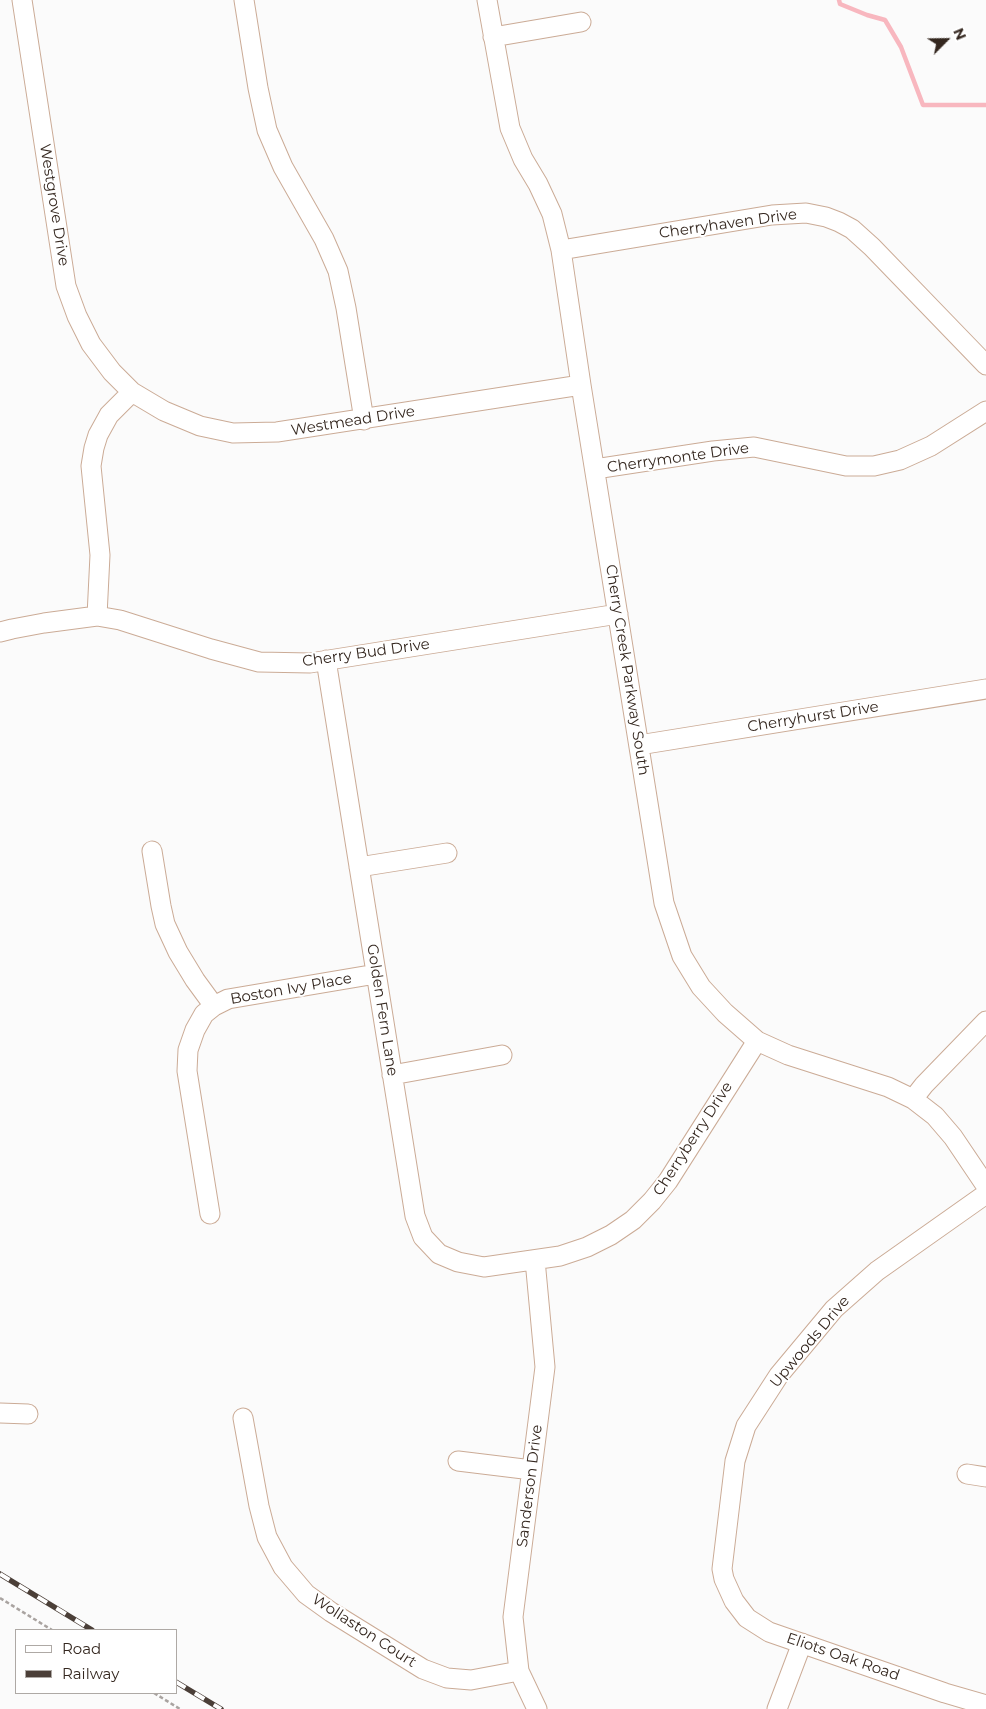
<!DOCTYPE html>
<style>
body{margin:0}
#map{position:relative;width:986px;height:1709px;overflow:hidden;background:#fbfbfb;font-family:Montserrat,sans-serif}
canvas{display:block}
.legend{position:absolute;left:15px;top:1629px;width:162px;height:65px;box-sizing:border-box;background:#fff;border:1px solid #aea9a5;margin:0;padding:6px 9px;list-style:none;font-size:15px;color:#34271f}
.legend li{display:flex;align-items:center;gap:10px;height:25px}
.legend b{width:25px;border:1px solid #aea9a5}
.north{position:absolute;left:921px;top:15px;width:50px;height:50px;-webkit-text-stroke:4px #fff;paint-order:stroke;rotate:67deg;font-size:14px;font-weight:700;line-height:20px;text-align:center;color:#34271f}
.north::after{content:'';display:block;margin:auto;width:18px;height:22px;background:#34271f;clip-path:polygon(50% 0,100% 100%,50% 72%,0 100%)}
</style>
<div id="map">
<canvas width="986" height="1709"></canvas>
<ul class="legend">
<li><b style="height:6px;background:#fff"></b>Road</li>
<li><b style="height:6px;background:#4b3f38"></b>Railway</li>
</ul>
<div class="north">N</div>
</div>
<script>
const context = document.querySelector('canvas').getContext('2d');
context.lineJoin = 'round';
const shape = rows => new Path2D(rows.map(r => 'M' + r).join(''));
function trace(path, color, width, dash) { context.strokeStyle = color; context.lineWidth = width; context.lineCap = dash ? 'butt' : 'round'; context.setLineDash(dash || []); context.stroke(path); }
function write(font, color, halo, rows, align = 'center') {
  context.font = font + ' Montserrat,sans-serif'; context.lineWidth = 4; context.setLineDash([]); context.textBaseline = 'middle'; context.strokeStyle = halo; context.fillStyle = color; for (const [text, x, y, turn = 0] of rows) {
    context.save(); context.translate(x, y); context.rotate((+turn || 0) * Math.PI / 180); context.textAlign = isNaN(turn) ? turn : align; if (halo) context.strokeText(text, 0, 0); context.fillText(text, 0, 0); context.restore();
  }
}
trace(shape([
 [839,0,840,4,867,15,885,20,901,47,923,105,986,105]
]), '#f8b7bf', 4.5);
const minor = shape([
 [22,0,66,286,77,316,91,344,112,372,132,392,164,411,200,426,233,433,277,432,581,385],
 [244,0,258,88,267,130,283,167,324,239,338,271,346,308,364,420],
 [487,0,510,128,523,159,538,184,552,214,561,250,581,385,664,903,682,956,701,987,725,1013,757,1041,788,1055,888,1087,913,1099,935,1116,953,1137,986,1186],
 [493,37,581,22],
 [561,250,772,215,806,213,826,217,839,222,852,229,872,247,986,365],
 [595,469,713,451,754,447,846,466,874,466,900,460,931,446,986,411],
 [97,616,100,555,91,466,94,448,98,435,109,415,132,392],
 [0,632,12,629,44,623,97,616,120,620,211,649,259,662,310,663,618,614],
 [326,660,415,1216,423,1237,439,1254,458,1262,484,1267,560,1256,587,1247,611,1235,633,1220,652,1201,668,1181,757,1041],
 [639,745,986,689],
 [152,851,161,906,165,924,178,952,195,980,214,1006],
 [359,867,447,853],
 [392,1075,502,1055],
 [913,1099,924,1085,986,1021],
 [986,1194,877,1271,834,1309,779,1375,746,1426,735,1461,722,1569,724,1579,734,1601,747,1618,769,1632,945,1693,986,1705],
 [210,1214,187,1071,188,1050,195,1030,204,1014,214,1006,228,999,376,974],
 [535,1260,545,1367,513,1617,519,1671,537,1709],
 [0,1413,28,1414],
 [243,1418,259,1506,267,1537,283,1567,306,1594,331,1612,423,1669,447,1678,471,1680,519,1671],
 [458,1461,532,1470],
 [967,1474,986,1477],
 [777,1709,802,1643]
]);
trace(minor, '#cbab96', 21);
trace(shape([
 [0,1598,52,1630],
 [154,1693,180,1709]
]), '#a9a3a0', 2.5, [4, 2.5]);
trace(minor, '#fff', 19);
const rail = shape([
 [0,1574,92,1630],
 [176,1682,221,1709]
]);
trace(rail, '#4b3f38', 5.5);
trace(rail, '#fff', 4, [11]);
write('15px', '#34271f', '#fff', [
 ["Westgrove Drive",54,205,81],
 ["Cherryhaven Drive",728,224,-8],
 ["Westmead Drive",353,421,-9],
 ["Cherrymonte Drive",678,458,-8],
 ["Cherry Bud Drive",366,653,-8],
 ["Cherry Creek Parkway South",627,670,81],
 ["Cherryhurst Drive",813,717,-9],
 ["Boston Ivy Place",291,989,-10],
 ["Golden Fern Lane",382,1010,81],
 ["Cherryberry Drive",693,1139,-57],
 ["Upwoods Drive",810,1342,-50],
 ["Sanderson Drive",530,1486,-83],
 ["Wollaston Court",364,1631,33],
 ["Eliots Oak Road",843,1657,19]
]);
</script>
